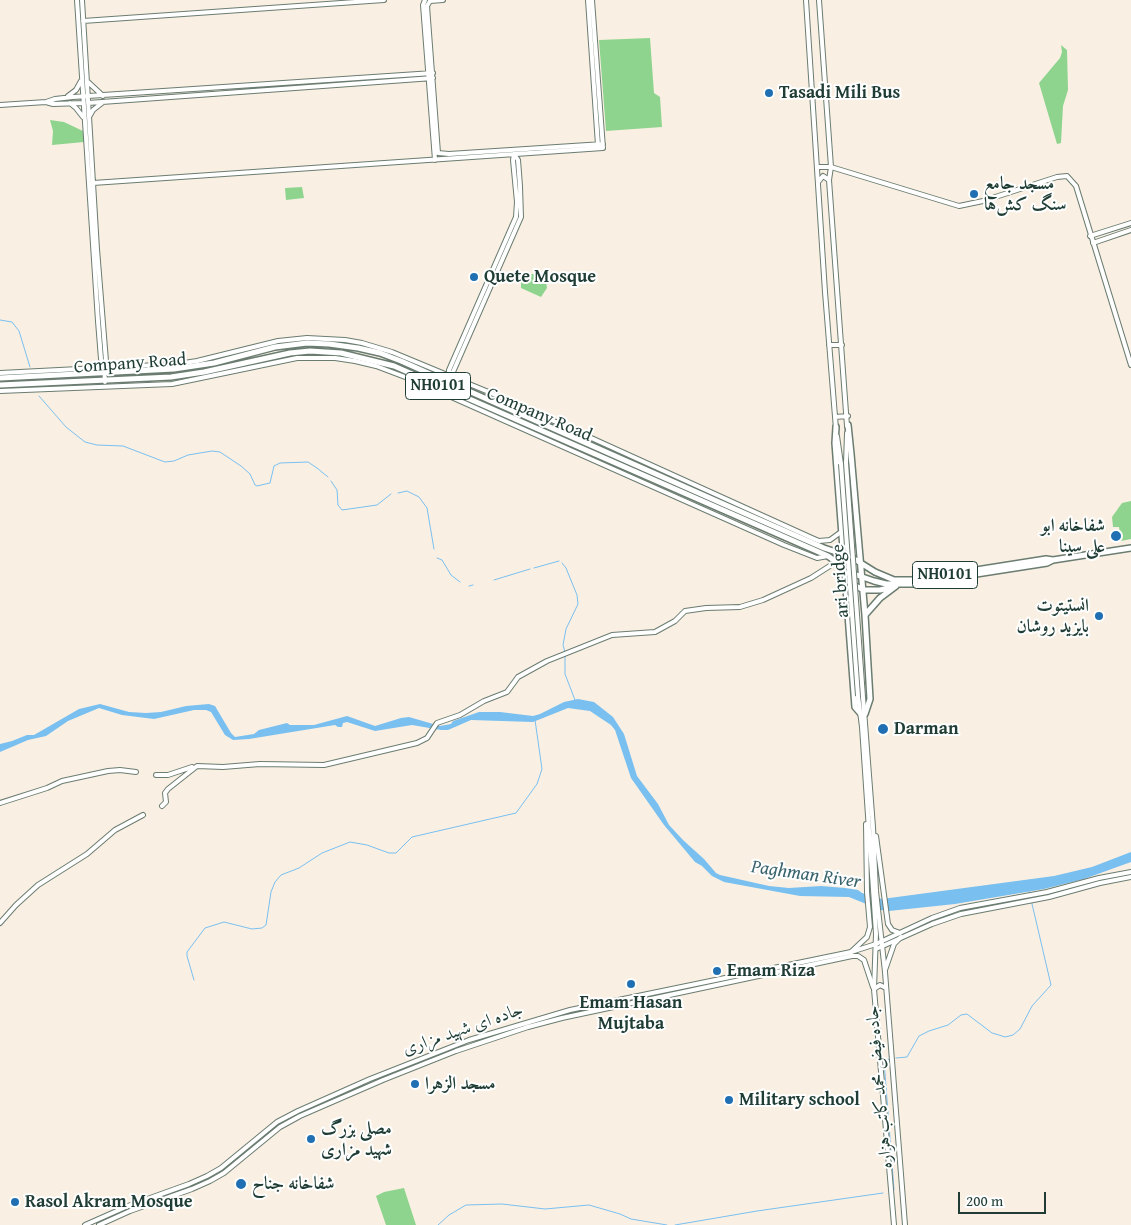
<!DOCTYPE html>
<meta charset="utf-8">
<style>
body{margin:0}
#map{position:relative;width:1131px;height:1225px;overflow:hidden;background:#f9f0e3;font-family:"Gentium Book Plus",serif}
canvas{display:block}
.scale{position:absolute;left:958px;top:1192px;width:88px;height:22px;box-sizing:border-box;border:2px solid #1f3d34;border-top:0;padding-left:6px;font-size:15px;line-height:18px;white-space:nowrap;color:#1f3d34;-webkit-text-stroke:4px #fff;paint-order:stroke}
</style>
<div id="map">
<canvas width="1131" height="1225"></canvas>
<div class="scale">200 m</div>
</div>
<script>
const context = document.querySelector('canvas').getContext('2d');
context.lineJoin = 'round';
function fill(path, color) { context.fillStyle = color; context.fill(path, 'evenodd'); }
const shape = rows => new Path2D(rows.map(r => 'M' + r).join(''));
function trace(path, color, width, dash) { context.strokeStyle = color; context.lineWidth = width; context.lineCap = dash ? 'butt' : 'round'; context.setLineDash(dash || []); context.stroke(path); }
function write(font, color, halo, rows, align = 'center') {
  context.font = font + ' "Gentium Book Plus",Amiri,serif'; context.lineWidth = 4; context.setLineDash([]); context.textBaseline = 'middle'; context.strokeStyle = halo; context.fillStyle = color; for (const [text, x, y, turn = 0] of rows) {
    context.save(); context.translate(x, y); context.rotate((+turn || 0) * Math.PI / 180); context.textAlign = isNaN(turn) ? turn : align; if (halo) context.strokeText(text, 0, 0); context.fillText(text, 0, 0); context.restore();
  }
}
fill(shape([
 [650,38,654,93,660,97,662,127,606,131,599,40],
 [1061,45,1067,50,1068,90,1063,106,1061,143,1057,144,1039,83,1060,58,1062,52],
 [50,120,64,122,83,131,84,142,52,145,53,131],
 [302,187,304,198,286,200,285,188],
 [545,273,547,288,541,297,521,288,521,275],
 [1131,501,1131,539,1121,541,1119,527,1113,527,1112,517,1122,503],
 [404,1188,416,1225,386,1225,376,1196,384,1192]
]), '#8fd48e');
fill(shape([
 [578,699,594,702,613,717,624,734,637,776,658,804,669,825,684,841,704,859,716,873,720,875,769,886,789,888,821,886,845,888,858,890,862,893,882,899,1054,876,1092,867,1131,852,1131,862,1084,879,1044,889,955,904,889,911,881,910,849,897,800,896,724,882,712,876,702,866,695,862,664,825,631,778,615,730,611,725,590,711,575,709,568,708,533,722,471,720,448,730,441,730,412,725,375,731,347,722,343,723,342,727,338,727,335,725,249,739,233,740,225,735,211,712,206,710,194,710,154,719,122,715,99,708,68,721,46,736,28,740,0,752,0,744,12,741,27,735,34,735,79,709,100,704,129,712,146,713,161,712,186,706,209,704,215,706,231,733,235,737,254,734,259,730,287,723,290,725,314,725,347,716,375,726,401,718,409,717,440,726,451,724,453,721,479,712,500,712,533,716,540,714,564,702]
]), '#79bff0');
trace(shape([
 [0,320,12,322,19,331,30,367],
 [39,396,66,427,85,442,97,445,123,446,165,462,174,461,188,455,212,451,220,452,241,466,250,474,255,485,257,486,270,483,274,466,280,463,308,462,317,468,328,477],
 [331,481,337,490,338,505,342,510,377,505,391,494],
 [398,493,407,491,419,497,427,508,434,549],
 [437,558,442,560,451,575,460,582],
 [562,563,566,568,577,595,578,604,566,629,563,645,565,652],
 [534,568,559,561],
 [494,580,530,569],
 [469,586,473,585],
 [565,656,565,674,575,700],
 [194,980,187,956,187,952,205,928,224,922,252,929,262,928,266,925,271,892,275,882,281,875,299,868,322,853,350,842,367,845,389,853,396,853,412,837,516,813,537,784,542,769,535,720],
 [896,1058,907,1057,919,1036,929,1031,948,1025,961,1015,967,1014,992,1033,999,1035,1005,1037,1013,1035,1020,1029,1032,1006,1051,985,1029,891],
 [890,1059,884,1061,894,1190,893,1190],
 [438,1225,449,1215,466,1205,502,1204,545,1209,589,1205,620,1214,631,1219,667,1225],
 [675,1225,757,1211,883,1193]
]), '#79bff0', 1);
const secondary = shape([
 [77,0,98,321,101,359,104,366,105,382],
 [82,0,97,249,106,361,104,366],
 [425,0,423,5,435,160],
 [443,0,430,1,427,6,438,153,449,154,603,144],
 [588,0,598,145],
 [83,21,384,0],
 [88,82,103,96],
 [68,96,76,90,81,81],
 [46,102,53,104,83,103],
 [70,103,76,108,83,117],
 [88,103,433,78],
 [0,105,46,102,55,99,73,97,433,73],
 [89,117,93,110,102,103],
 [817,167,831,167,959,206,983,201,1057,177,1067,176,1076,186,1131,365],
 [93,183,603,148,592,0],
 [1090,236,1131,223],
 [1093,243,1131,230],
 [0,373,177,364,197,361,278,341,307,338,345,340,362,343,392,352,503,398,812,538,819,541,830,540,841,532],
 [449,376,449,370,516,217,517,202,513,160,514,154],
 [0,391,172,384,297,358,335,358,355,361,376,366,413,380,784,545,817,558,828,556],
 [442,394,449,376,453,372,521,217,520,186,518,160,514,154],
 [156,775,168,775,192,767],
 [0,803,47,788,62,781,108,771,120,770,136,772],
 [162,806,166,802,165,793,168,789,197,766,223,767,260,764,324,765,417,743,427,738,437,723,460,715,484,701,507,692,518,677,547,661,612,635,655,632,675,621,685,611,706,608,740,607,763,600,811,578,836,562],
 [0,923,16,905,38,885,87,854,115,830,143,815],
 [876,949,932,924,961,914,1049,897,1100,883,1131,877],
 [85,1225,128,1206,189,1184,207,1176,221,1168,277,1122,298,1111,370,1079,469,1040,570,1010,851,952,876,944,932,918,960,908,1047,892,1099,878,1131,872],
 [99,1225,130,1211,192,1189,210,1181,224,1173,280,1127,300,1116,383,1080,456,1051,528,1027,562,1018,852,956,858,956,864,960,873,987]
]);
const primary = shape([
 [806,0,825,292,836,429],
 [819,0,831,167,829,180,847,426],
 [819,181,823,176,829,180],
 [829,345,842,345],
 [835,417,848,416],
 [837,436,841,464],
 [846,463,847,433],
 [858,696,862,727,876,934,874,989,894,1225],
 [863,697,873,827,876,891,885,972,905,1225],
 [876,836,888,924,892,930,900,933],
 [851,952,867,937,870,927,867,892,866,824],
 [885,970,894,944,901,937],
 [874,989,880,985,886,988]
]);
const highway = shape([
 [0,378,174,369,214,363,275,347,307,343,329,344,358,348,380,353,401,361,728,506,824,548,851,557,875,572,894,580,913,580,1046,559,1053,560],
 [0,385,171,377,204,372,290,353,310,351,341,353,394,366,828,556,851,573,874,581,886,584,912,584,1047,563,1053,560,1131,548],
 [848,425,851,454,865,615],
 [836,427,835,443,855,707,861,714],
 [847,582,864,590,880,590,893,587],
 [865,714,870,699,865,615,880,598,896,586]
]);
trace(secondary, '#6b7c71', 6);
trace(primary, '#6b7c71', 6);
trace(highway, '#6b7c71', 8);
trace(secondary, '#fff', 4);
trace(primary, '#fff', 4);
trace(highway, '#fff', 5);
const primaryBridge = shape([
 [846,463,863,697],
 [841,464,858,696]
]);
trace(primaryBridge, '#6b7c71', 6, []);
trace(primaryBridge, '#fff', 4);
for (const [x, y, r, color] of [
 [769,93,5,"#1f6fb2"],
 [974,194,5,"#1f6fb2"],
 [474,277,5,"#1f6fb2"],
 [1116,536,6,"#1f6fb2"],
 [1099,616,5,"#1f6fb2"],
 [883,729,6,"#1f6fb2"],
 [717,971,5,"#1f6fb2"],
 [631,984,5,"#1f6fb2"],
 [415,1084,5,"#1f6fb2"],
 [729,1100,5,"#1f6fb2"],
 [311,1139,5,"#1f6fb2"],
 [241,1184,6,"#1f6fb2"],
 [15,1202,5,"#1f6fb2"]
]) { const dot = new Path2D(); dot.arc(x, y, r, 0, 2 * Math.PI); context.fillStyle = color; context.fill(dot); trace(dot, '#fff', 2); }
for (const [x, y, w] of [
 [438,386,65],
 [945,575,65]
]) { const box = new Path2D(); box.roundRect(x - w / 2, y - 13.5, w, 27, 4); context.fillStyle = '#fff'; context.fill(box); trace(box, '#1f3d34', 1); }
write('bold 16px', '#1f3d34', null, [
 ["NH0101",438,386],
 ["NH0101",945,575]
]);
write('bold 18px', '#1f3d34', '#fff', [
 ["Tasadi Mili Bus",779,93],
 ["مسجد جامع",984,184],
 ["سنگ کش‌ها",984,205],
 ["Quete Mosque",484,277],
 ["شفاخانه ابو",1105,526,"right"],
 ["علی سینا",1105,547,"right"],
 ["انستیتوت",1089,606,"right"],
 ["بایزید روشان",1089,627,"right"],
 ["Darman",894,729],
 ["Emam Riza",727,971],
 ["Emam Hasan",631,1003,"center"],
 ["Mujtaba",631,1024,"center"],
 ["مسجد الزهرا",425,1084],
 ["Military school",739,1100],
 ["مصلی بزرگ",321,1129],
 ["شهید مزاری",321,1150],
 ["شفاخانه جناح",252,1184],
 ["Rasol Akram Mosque",25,1202]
], 'left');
write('18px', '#1f3d34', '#fff', [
 ["Company Road",130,364,-4],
 ["Company Road",539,415,23],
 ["ari bridge",841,581,-94],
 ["جاده ای شهید مزاری",463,1030,-19],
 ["جاده فیض محمد کاتب هزاره",880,1087,-95]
]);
write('italic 19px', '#3a646c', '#fff', [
 ["Paghman River",806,875,8]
]);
</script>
